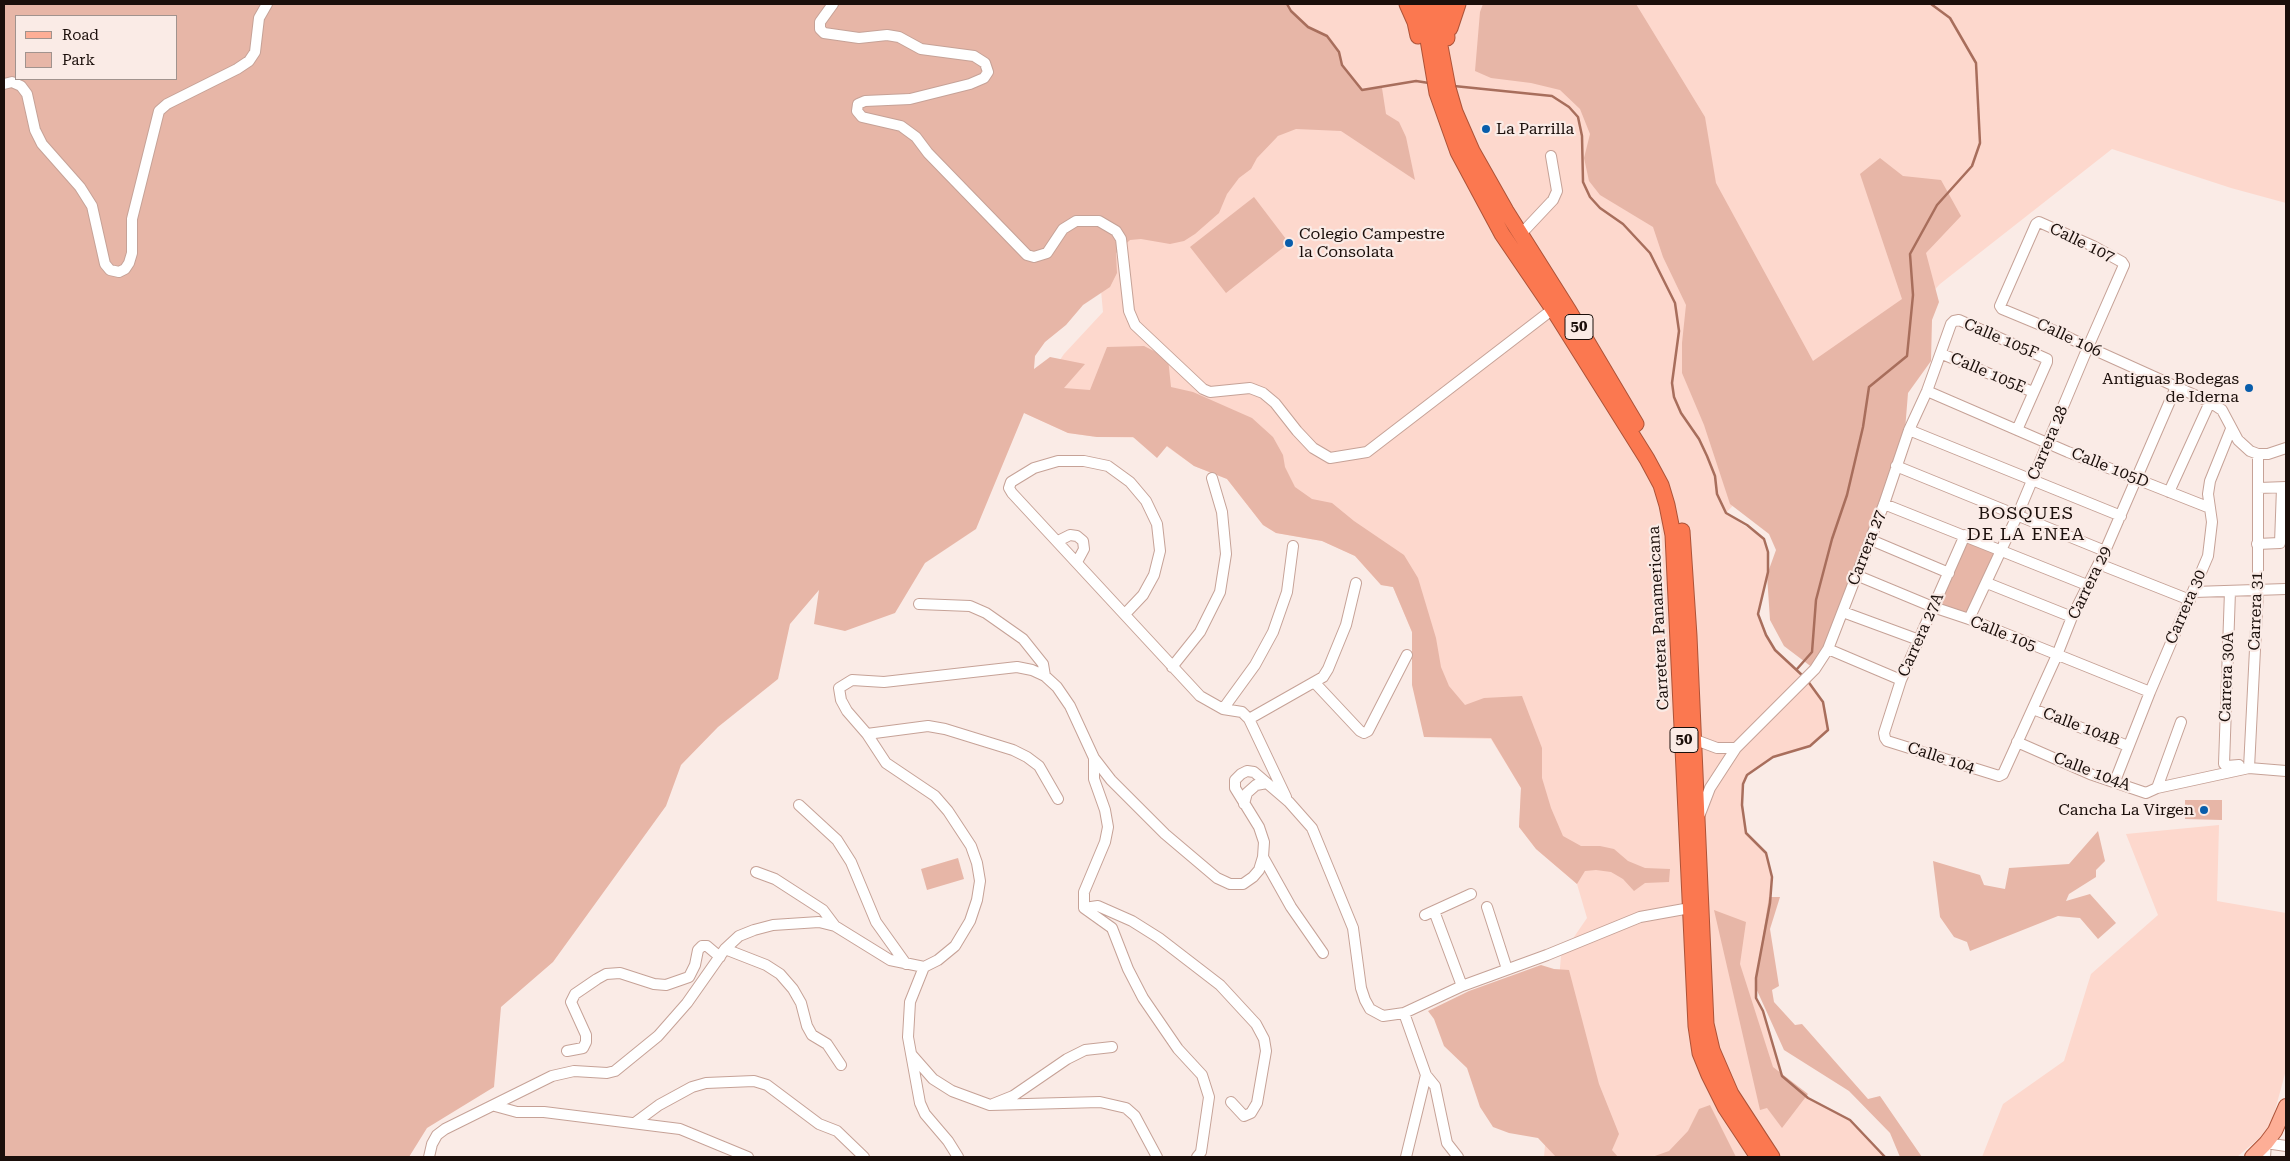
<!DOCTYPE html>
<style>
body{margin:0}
#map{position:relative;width:2290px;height:1161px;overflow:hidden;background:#faebe6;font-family:"Roboto Serif",serif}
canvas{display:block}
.frame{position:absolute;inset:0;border:5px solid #1b0f0b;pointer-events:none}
.legend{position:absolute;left:15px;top:15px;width:162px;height:65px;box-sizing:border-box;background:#faebe6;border:1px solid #a1938e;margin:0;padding:6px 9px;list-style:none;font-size:15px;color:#1b0f0b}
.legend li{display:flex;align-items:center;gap:10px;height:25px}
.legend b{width:25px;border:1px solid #a1938e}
</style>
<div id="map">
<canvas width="2290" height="1161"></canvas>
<div class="frame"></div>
<ul class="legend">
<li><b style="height:6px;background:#fdae96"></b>Road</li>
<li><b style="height:14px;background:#e7b6a7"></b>Park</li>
</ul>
</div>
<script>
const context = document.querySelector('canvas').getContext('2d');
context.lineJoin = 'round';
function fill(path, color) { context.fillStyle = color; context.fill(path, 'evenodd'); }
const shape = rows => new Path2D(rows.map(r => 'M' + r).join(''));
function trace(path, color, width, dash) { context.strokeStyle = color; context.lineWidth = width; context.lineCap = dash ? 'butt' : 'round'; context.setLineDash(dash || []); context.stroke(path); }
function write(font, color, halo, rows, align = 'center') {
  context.font = font + ' "Roboto Serif",serif'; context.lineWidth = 4.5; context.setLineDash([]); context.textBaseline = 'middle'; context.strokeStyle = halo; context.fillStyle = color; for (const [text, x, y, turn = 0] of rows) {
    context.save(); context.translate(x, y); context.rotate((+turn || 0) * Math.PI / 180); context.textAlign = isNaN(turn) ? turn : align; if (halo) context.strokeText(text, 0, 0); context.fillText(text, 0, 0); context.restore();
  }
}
fill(shape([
 [1287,4,2286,4,2286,203,2231,188,2112,149,1940,284,1726,513,1764,539,1768,552,1768,572,1758,614,1766,635,1775,650,1811,683,1823,702,1827,717,1828,730,1818,739,1810,746,1773,757,1747,775,1743,784,1742,805,1746,833,1766,853,1772,877,1770,903,1756,978,1756,998,1763,1011,1782,1076,1808,1098,1850,1120,1885,1157,1544,1157,1561,956,1587,918,1577,884,1536,849,1519,827,1521,788,1491,739,1424,737,1412,632,1393,587,1381,585,1355,556,1322,541,1276,533,1263,525,1227,479,1194,466,1155,438,1097,437,1068,433,1024,413,1064,354,1103,312,1096,236,1362,90,1342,65,1339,52,1327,36,1308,27,1291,11],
 [2219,825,2217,901,2286,913,2286,1070,2270,1129,2237,1157,1982,1157,2003,1104,2064,1061,2091,974,2158,915,2126,834]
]), '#fdd8cd');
fill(shape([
 [4,4,1287,4,1291,11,1308,27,1327,36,1339,52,1342,65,1362,89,1382,88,1386,114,1399,122,1406,137,1415,180,1341,131,1296,129,1278,136,1257,158,1251,169,1239,178,1227,194,1219,213,1195,234,1184,241,1170,244,1141,239,1130,240,1116,253,1117,273,1110,287,1083,305,1066,325,1045,342,1035,356,1034,369,1050,357,1085,364,1064,388,1090,390,1107,347,1144,346,1168,358,1171,387,1193,392,1252,418,1273,437,1283,455,1285,467,1295,487,1312,499,1332,503,1354,521,1404,555,1418,578,1436,638,1441,667,1449,686,1465,705,1484,698,1522,696,1542,748,1542,778,1551,808,1563,836,1581,846,1600,846,1614,849,1628,861,1645,868,1670,869,1669,882,1645,883,1634,891,1623,879,1611,872,1596,870,1585,871,1577,884,1536,849,1519,827,1521,788,1491,738,1424,737,1412,685,1412,632,1393,587,1381,585,1355,556,1322,541,1276,533,1263,525,1227,479,1194,466,1167,446,1157,458,1133,437,1097,437,1068,433,1024,413,976,529,925,563,895,613,845,631,814,624,819,590,790,624,778,679,718,727,681,765,666,806,553,962,501,1007,494,1087,427,1128,409,1157,4,1157],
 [16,16,176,16,176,79,16,79],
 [1483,4,1636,4,1705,117,1716,183,1813,361,1902,299,1860,174,1880,158,1903,176,1941,180,1961,216,1926,253,1939,302,1932,320,1931,361,1908,393,1905,430,1881,503,1825,643,1813,668,1784,646,1770,620,1767,575,1776,550,1769,534,1730,504,1704,425,1682,373,1682,343,1686,305,1663,257,1653,227,1600,195,1589,181,1584,158,1590,134,1580,109,1560,90,1531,83,1491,78,1475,71,1480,12],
 [1254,197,1289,243,1226,293,1190,247],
 [1965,535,2001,550,1969,619,1933,607],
 [2185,800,2222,800,2222,820,2185,819],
 [2098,831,2105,861,2096,870,2096,877,2069,894,2066,901,2090,894,2116,923,2098,939,2080,918,2058,916,1970,951,1967,942,1954,937,1940,917,1933,861,1980,875,1984,885,2005,889,2009,868,2069,864],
 [958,858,964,879,927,890,921,869],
 [1769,897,1780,897,1770,929,1779,986,1772,990,1774,1002,1795,1025,1802,1024,1868,1099,1880,1096,1922,1157,1900,1157,1890,1133,1849,1091,1784,1050,1755,986],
 [1714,910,1746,922,1740,964,1773,1067,1808,1094,1782,1128,1767,1108,1760,1110],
 [1541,965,1554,969,1569,970,1599,1084,1619,1134,1612,1150,1618,1157,1556,1157,1538,1138,1509,1133,1493,1127,1480,1107,1467,1068,1444,1046,1434,1019,1428,1011,1469,991],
 [1710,1105,1736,1157,1652,1157,1669,1151,1688,1131,1699,1109]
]), '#e7b6a7');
trace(shape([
 [1287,4,1291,11,1308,27,1327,36,1339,52,1342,65,1362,90,1416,81,1429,83],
 [1454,86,1552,96,1569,107,1578,117,1582,136,1583,182,1590,197,1600,208,1623,224,1650,253,1675,303,1679,331,1672,383,1674,397,1681,413,1699,439,1707,456,1715,476,1717,494,1726,513,1747,525,1764,539,1768,552,1768,572,1758,614,1766,635,1775,650,1803,676],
 [1797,669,1812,652,1816,600,1832,539,1847,495,1863,427,1869,387,1907,356,1913,295,1910,254,1937,205,1972,166,1980,143,1976,63,1950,18,1931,4],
 [1807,680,1823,702,1828,730,1810,746,1773,757,1747,775,1743,784,1742,805,1746,833,1766,853,1772,877,1770,903,1756,978,1756,998,1763,1011,1782,1076,1808,1098,1850,1120,1885,1157]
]), '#a86e5c', 2.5);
const minor = shape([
 [833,4,820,22,820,29,824,33,859,38,887,35,899,37,921,49,974,56,985,63,988,72,984,78,970,84,910,99,865,101,858,104,857,111,862,117,901,126,916,137,928,153,1027,255,1034,257,1047,253,1063,229,1076,221,1099,221,1116,231,1121,239,1129,311,1135,325,1203,389,1210,392,1250,388,1263,393,1275,403,1297,431,1313,448,1330,458,1367,452,1553,309],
 [4,84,12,82,21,86,27,94,35,130,42,144,80,187,92,206,105,264,110,270,119,272,125,269,129,263,132,253,132,219,159,111,167,104,237,69,249,61,255,52,259,18,267,4],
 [1521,234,1553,200,1557,191,1551,156],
 [1942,354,2033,392],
 [1927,391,2068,452,2210,508],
 [1909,430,2121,516],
 [1896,466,2105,551],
 [2259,488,2286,487],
 [2169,492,2210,402],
 [1884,504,2087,585],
 [1965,535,1901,680,1884,733,1885,738,1887,741,1999,776,2003,774,2057,655,2072,617,2105,551,2176,387],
 [1871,540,1949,573],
 [1058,541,1070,535,1077,536,1083,541,1084,549,1077,562],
 [2257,544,2280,543,2282,488],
 [2099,564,2190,600],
 [1856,575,1933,607,1969,619,2150,692],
 [1987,583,2072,617],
 [2230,591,2224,764,2227,766,2239,765],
 [2194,592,2286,589],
 [919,604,970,606,986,613,1023,639,1043,664,1045,676],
 [1843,612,1919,640],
 [1125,614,1143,595,1154,575,1160,551,1157,524,1146,501,1130,482,1108,466,1084,461,1058,461,1034,468,1011,482,1009,488,1012,493,1200,696,1223,709,1242,712,1249,719,1286,797],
 [1969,619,2018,514,2088,347,2124,265,2122,262,2093,246,2039,222,2036,224,2000,306,2002,309,2055,331,2088,347,2210,402,2222,410,2238,440,2250,451,2258,454,2268,454,2286,448],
 [1828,649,1901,680],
 [1172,667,1200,632,1220,592,1226,554,1222,512,1212,478],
 [1315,683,1360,731,1364,733,1368,731,1407,655],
 [1223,709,1255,665,1273,632,1287,592,1293,546],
 [2033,709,2128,746],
 [1249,719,1323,677,1328,669,1346,625,1356,583],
 [867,734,928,726,945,729,1013,750,1027,757,1039,766,1058,799],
 [1693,739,1717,748,1736,748],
 [2017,742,2090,774,2146,793,2157,788,2249,768,2286,771],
 [1094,758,1094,779,1105,810,1108,827,1105,842,1084,892,1084,908,1112,928,1128,969,1143,998,1178,1049,1202,1075,1209,1097,1201,1152,1197,1157],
 [2249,768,2258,590,2258,454],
 [2115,781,2150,692,2208,556,2212,522,2208,494,2210,481,2231,429],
 [2157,788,2181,722],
 [1244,804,1247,793,1256,785,1267,783],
 [799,805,837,840,851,862,876,922,906,964],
 [1700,814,1710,788,1736,748,1815,669,1828,649,1884,504,1909,430,1927,391,1951,324,1954,321,1959,320,2047,359,2047,362,2017,430],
 [1263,857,1291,907,1323,953],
 [756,872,775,879,823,910,835,926],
 [1487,907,1507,969],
 [1084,908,1098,906,1132,921,1159,938,1220,985,1256,1024,1264,1039,1266,1051,1257,1103,1251,1113,1244,1116,1231,1102],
 [1434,911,1462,986],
 [1425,915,1471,894],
 [725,949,766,965,780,974,793,989,801,1003,807,1026,812,1035,827,1044,841,1065],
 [924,967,910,1002,908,1037,920,1103,925,1114,948,1141,958,1157],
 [1404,1013,1426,1075,1406,1157],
 [567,1051,583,1048,586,1042,586,1035,571,1002,575,994,597,979,606,974,620,973,654,984,666,985,689,977,695,965,698,950,702,946,707,946,720,957],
 [911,1054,933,1079,952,1091,990,1105,1100,1102,1126,1108,1135,1116,1157,1157],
 [1426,1075,1435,1086,1447,1143,1458,1157],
 [993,1104,1013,1096,1067,1059,1085,1050,1112,1047],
 [495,1106,517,1112,544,1112,680,1129,748,1157],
 [636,1122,659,1105,692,1087,706,1083,754,1081,767,1085,819,1124,837,1131,864,1157],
 [429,1157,432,1144,437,1135,445,1129,552,1076,574,1071,607,1073,615,1071,658,1036,687,1003,725,949,739,936,754,930,773,925,819,922,835,926,890,960,924,967,938,960,955,946,970,921,977,900,980,881,977,863,971,846,948,811,935,796,886,763,867,734,847,711,841,700,839,688,852,680,884,682,1017,667,1032,670,1045,676,1057,687,1070,706,1094,758,1111,780,1165,834,1217,878,1230,884,1243,884,1253,877,1259,870,1263,857,1264,842,1259,827,1235,788,1235,780,1241,774,1247,771,1254,772,1289,802,1312,828,1353,928,1361,988,1365,1000,1370,1009,1383,1016,1404,1013,1462,986,1547,955,1640,917,1690,908],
 [2265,1157,2266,1143,2286,1146]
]);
const major = shape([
 [2252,1157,2266,1143,2275,1131,2286,1106]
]);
const highway = shape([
 [1407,4,1415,22,1418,36],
 [1422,4,1437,93,1458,152,1502,234,1553,309,1647,459,1661,485,1667,505,1673,535,1696,1026,1700,1053,1709,1075,1725,1107,1758,1157],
 [1432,4,1448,88,1455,112,1472,151,1506,211,1569,311,1636,424],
 [1445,4,1447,38],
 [1450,28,1458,4],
 [1682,531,1689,636,1706,1024,1712,1050,1731,1094,1772,1157]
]);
trace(minor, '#c6a297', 12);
trace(major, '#ad5338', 16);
trace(highway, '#ad5338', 17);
trace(minor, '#fff', 10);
trace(major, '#fdae96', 14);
trace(highway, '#fb7850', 15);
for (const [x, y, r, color] of [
 [1486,129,5,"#085dab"],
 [1289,243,5,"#085dab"],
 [2249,388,5,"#085dab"],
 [2204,810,5,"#085dab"]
]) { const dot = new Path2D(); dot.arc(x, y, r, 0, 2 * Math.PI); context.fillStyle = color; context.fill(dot); trace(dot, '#faebe6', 2); }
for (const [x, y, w] of [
 [1579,327,28],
 [1684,740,28]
]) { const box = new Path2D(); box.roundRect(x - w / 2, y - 12.5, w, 25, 4); context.fillStyle = '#faebe6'; context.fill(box); trace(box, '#1b0f0b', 1); }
write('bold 15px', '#1b0f0b', null, [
 ["50",1579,327],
 ["50",1684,740]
]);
write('16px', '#1b0f0b', '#faebe6', [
 ["La Parrilla",1496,129],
 ["Colegio Campestre",1299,234],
 ["la Consolata",1299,252],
 ["Antiguas Bodegas",2239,379,"right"],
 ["de Iderna",2239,397,"right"],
 ["Cancha La Virgen",2194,810,"right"]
], 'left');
write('16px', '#1b0f0b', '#faebe6', [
 ["Calle 107",2082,243,26],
 ["Calle 106",2069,338,25],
 ["Calle 105F",2001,339,23],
 ["Calle 105E",1988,373,23],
 ["Carrera 28",2048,443,-67],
 ["Calle 105D",2110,468,22],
 ["Carrera 27",1867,548,-69],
 ["Carrera 29",2090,583,-64],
 ["Carrera 30",2186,607,-67],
 ["Carrera 31",2256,611,-88],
 ["Carretera Panamericana",1659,618,-93],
 ["Calle 105",2003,634,22],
 ["Carrera 27A",1921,635,-66],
 ["Carrera 30A",2227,677,-88],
 ["Calle 104B",2081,727,21],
 ["Calle 104",1941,758,18],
 ["Calle 104A",2092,772,21]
]);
context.letterSpacing = '1px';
write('18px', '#1b0f0b', '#faebe6', [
 ["BOSQUES",2026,514],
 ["DE LA ENEA",2026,535]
]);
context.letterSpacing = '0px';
</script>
